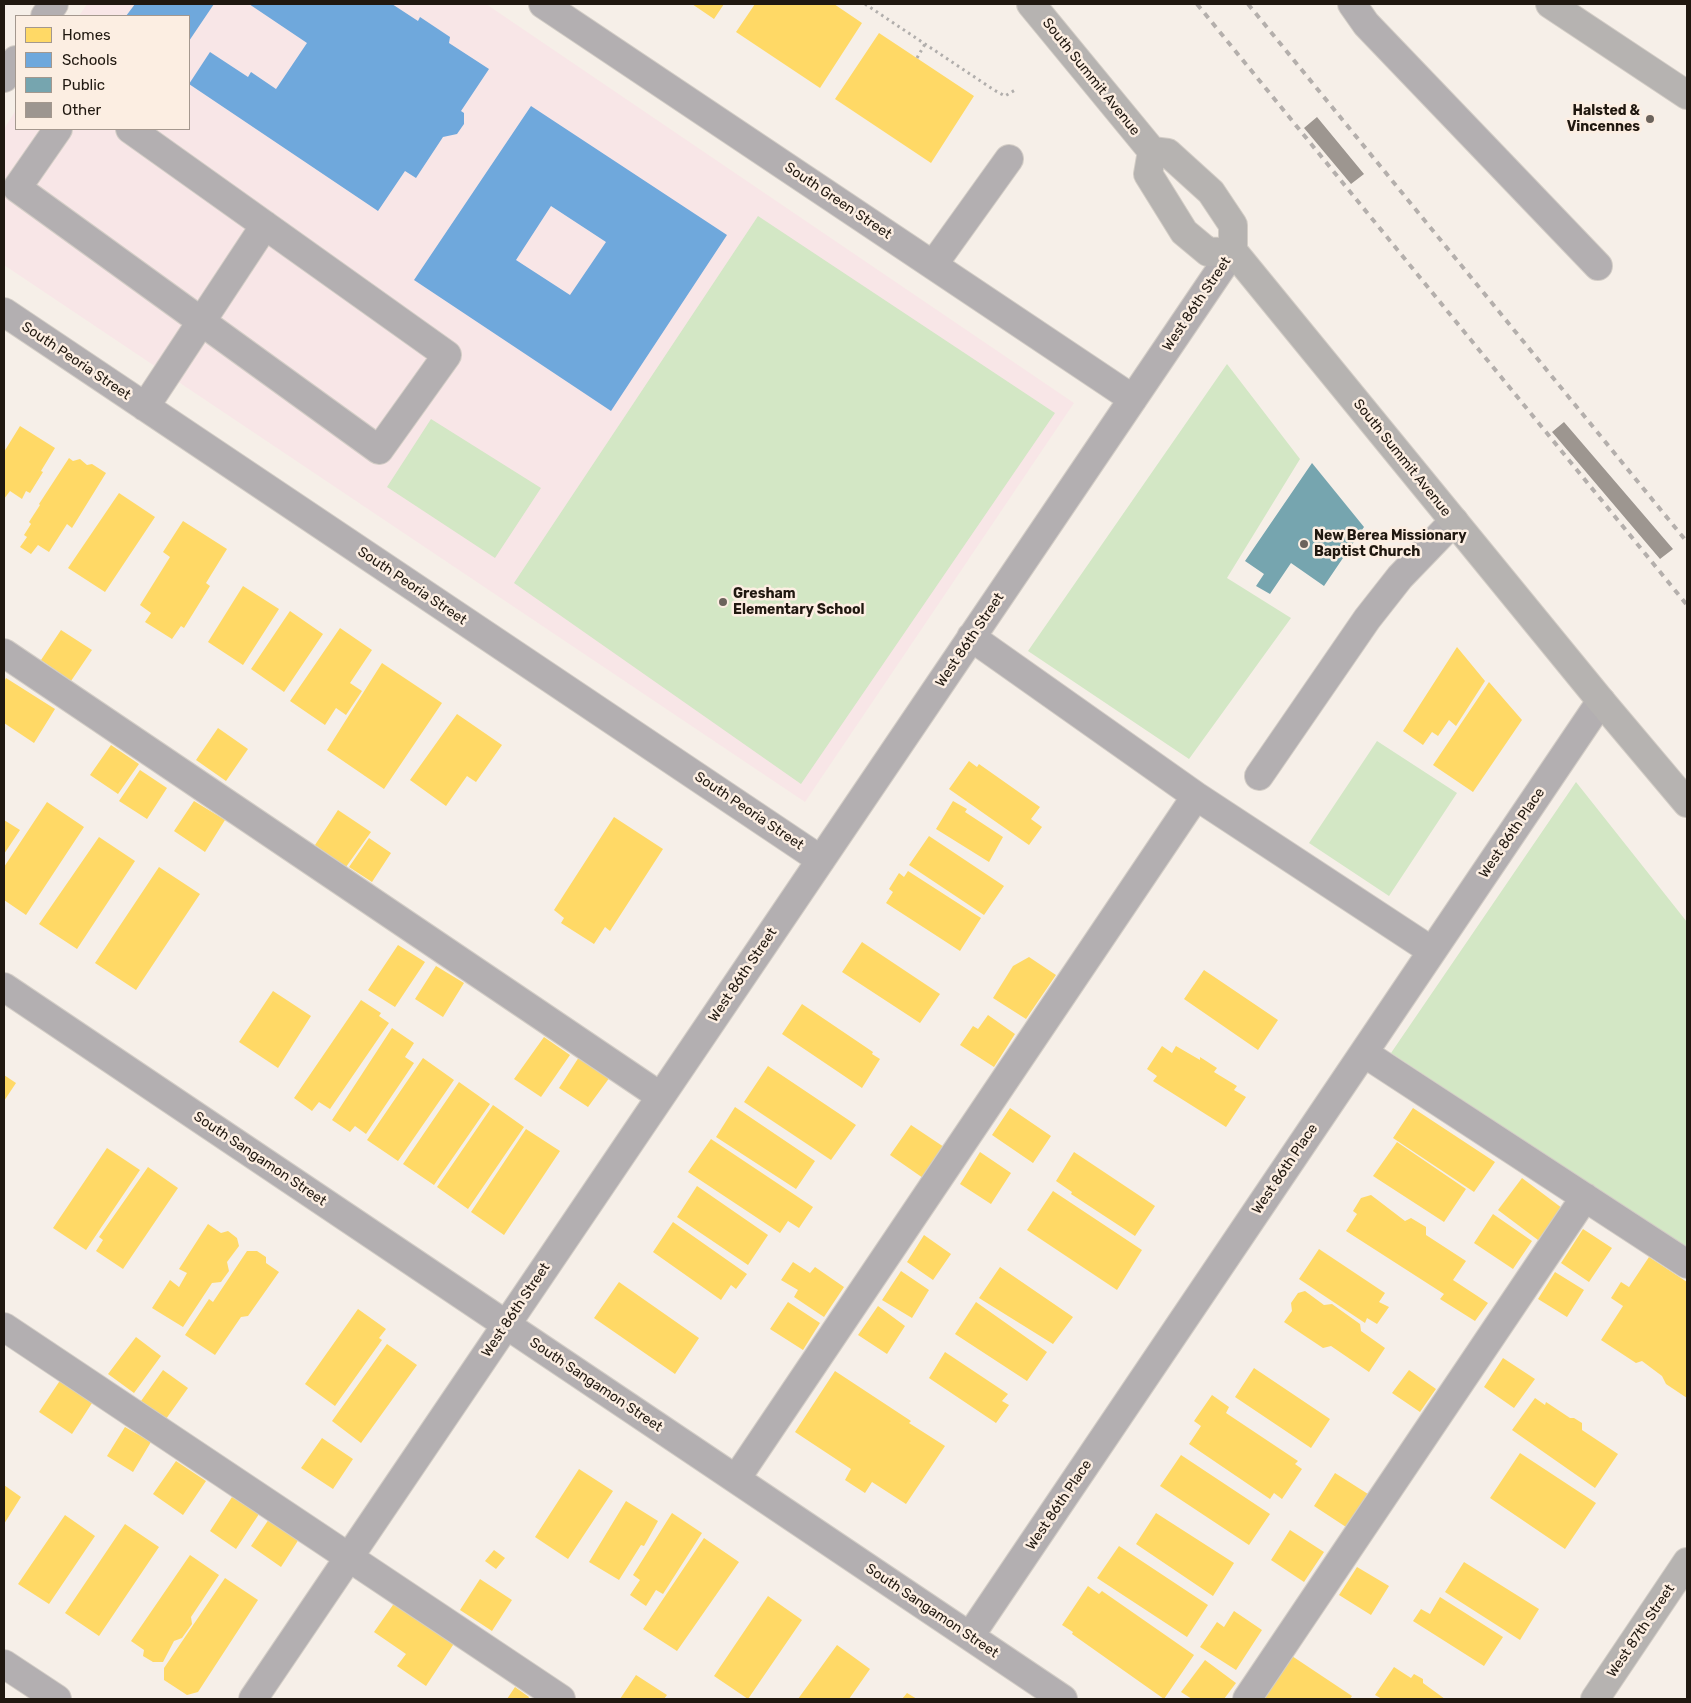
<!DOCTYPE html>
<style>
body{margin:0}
#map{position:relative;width:1691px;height:1703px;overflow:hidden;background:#f6efe8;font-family:Rubik,sans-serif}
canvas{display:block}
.frame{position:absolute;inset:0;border:5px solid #201810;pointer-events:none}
.legend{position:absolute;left:15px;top:15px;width:175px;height:115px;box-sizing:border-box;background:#fceee2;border:1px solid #a4988e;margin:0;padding:6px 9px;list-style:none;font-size:15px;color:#201810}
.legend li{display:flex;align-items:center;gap:10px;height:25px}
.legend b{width:25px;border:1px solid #a4988e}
</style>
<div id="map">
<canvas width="1691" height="1703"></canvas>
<div class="frame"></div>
<ul class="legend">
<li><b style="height:14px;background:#ffd966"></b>Homes</li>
<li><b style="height:14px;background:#6fa8dc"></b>Schools</li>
<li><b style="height:14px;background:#76a5af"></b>Public</li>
<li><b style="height:14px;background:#9d9690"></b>Other</li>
</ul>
</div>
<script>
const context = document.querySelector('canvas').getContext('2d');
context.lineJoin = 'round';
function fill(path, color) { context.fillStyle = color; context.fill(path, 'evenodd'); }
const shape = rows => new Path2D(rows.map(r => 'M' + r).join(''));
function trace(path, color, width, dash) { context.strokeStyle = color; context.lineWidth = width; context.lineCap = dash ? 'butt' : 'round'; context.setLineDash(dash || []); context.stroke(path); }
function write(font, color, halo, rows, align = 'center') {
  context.font = font + ' Rubik,sans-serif'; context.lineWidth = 5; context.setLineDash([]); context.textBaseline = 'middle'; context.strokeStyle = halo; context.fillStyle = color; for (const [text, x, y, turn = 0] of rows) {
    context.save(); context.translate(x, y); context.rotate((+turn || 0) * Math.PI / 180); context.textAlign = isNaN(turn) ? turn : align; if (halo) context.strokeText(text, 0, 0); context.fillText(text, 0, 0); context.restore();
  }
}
fill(shape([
 [87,4,486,4,1074,403,805,802,4,265,4,129,16,110,16,129,189,129,189,16,79,16]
]), '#f8e6e7');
fill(shape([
 [758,216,1055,413,801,784,514,583],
 [1227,364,1300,459,1227,578,1291,618,1189,759,1028,651],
 [431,419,541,488,495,558,387,487],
 [1377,741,1457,793,1389,896,1309,843],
 [1576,782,1687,922,1687,1248,1391,1053]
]), '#d3e7c5');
fill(shape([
 [692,4,724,4,714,19],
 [755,4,834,4,862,23,820,88,736,32],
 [879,33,974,96,931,163,835,99],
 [20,426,55,448,41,471,43,472,30,493,26,491,22,499,10,491,4,499,4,452],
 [69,458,73,461,80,459,87,465,92,464,106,473,72,528,67,524,49,552,38,545,31,554,20,547,27,537,24,535,31,524,29,522,40,505,39,504],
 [119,493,155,517,105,592,68,568],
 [183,521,227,549,206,583,210,586,184,628,181,626,172,639,145,622,151,613,140,605,170,557,163,552],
 [243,586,279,609,243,665,208,642],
 [290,611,323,634,284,692,251,669],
 [340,628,372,650,350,683,362,691,346,715,336,708,325,725,290,701],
 [61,630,92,650,71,681,41,660],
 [1457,647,1485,681,1456,726,1449,720,1438,736,1432,732,1423,745,1403,731],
 [382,663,442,703,384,789,327,750],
 [6,678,55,709,34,743,4,723,4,682],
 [1489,682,1522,720,1473,792,1433,765],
 [457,714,502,745,476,782,467,776,446,806,410,780],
 [218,728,248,749,226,781,196,760],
 [111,745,139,764,118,794,90,775],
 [969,761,977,767,979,764,1040,807,1031,819,1042,827,1029,845,949,789],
 [140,770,167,788,147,819,119,801],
 [194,801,225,820,205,852,174,831],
 [953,801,967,809,965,812,1003,837,989,862,936,829],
 [47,802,84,827,26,915,4,900,4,867],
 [338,810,371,832,346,867,315,845],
 [614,817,663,849,610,931,605,927,594,944,561,923,564,918,554,910],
 [4,820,20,830,4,854],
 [929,836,1004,886,984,915,909,865],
 [99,837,135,861,77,949,39,924],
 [369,838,391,853,372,882,349,867],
 [159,867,200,894,136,990,95,963],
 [908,871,981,918,960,951,886,903,893,892,889,889,899,873,904,877],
 [862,942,940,994,920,1023,842,972],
 [398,945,425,962,395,1007,368,990],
 [1029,957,1056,975,1026,1019,993,998,1013,966],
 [436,966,464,983,443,1017,415,999],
 [1204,970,1278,1020,1258,1050,1184,999],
 [273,991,311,1016,278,1068,239,1042],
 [361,1000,381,1013,379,1016,389,1023,330,1109,319,1102,312,1111,294,1098],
 [802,1004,873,1052,872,1054,880,1059,862,1088,782,1034],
 [988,1015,1015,1034,994,1067,960,1045,973,1026,978,1029],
 [392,1028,414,1043,405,1057,414,1063,366,1134,355,1126,350,1132,332,1120],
 [544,1037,570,1055,541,1097,514,1079],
 [1162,1046,1172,1053,1176,1046,1200,1060,1200,1057,1217,1068,1214,1072,1237,1086,1234,1090,1246,1097,1226,1127,1153,1081,1157,1076,1147,1069],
 [579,1057,610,1077,588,1107,559,1088],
 [423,1058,454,1080,398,1161,367,1140],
 [768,1066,856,1125,831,1160,744,1102],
 [4,1075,16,1083,4,1101],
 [459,1082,490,1104,434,1185,403,1164],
 [493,1105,524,1127,468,1209,437,1187],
 [735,1107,815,1161,796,1189,716,1137],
 [1010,1108,1051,1136,1033,1163,992,1135],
 [1413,1108,1495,1162,1474,1192,1393,1138],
 [911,1125,944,1147,923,1178,890,1155],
 [526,1129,560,1151,504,1235,471,1212],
 [711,1139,813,1207,799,1228,788,1221,780,1233,688,1172],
 [1397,1142,1466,1189,1444,1222,1373,1176],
 [107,1148,140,1170,86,1250,53,1228],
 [980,1152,1011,1173,991,1204,960,1184],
 [1074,1152,1155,1206,1135,1236,1071,1194,1072,1192,1056,1181],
 [148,1167,178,1188,123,1269,96,1251,103,1240,99,1237],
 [1522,1178,1562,1208,1538,1240,1498,1210],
 [697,1186,768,1235,748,1265,677,1217],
 [1053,1191,1142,1250,1117,1290,1027,1230],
 [1371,1195,1405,1221,1411,1218,1426,1227,1426,1235,1466,1261,1453,1280,1488,1303,1475,1321,1440,1299,1444,1294,1346,1231,1357,1214,1353,1211,1361,1198],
 [1493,1214,1532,1241,1513,1269,1474,1243],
 [673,1222,747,1274,736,1289,731,1285,721,1300,653,1252],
 [208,1224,221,1233,228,1231,237,1238,239,1246,227,1262,229,1271,221,1282,212,1283,183,1327,152,1308,170,1280,179,1287,187,1273,179,1269],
 [1583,1229,1612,1248,1589,1282,1561,1263],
 [924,1235,951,1254,933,1280,907,1262],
 [1319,1249,1385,1293,1379,1302,1389,1307,1377,1324,1367,1318,1365,1323,1299,1279],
 [247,1251,257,1251,266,1257,266,1263,279,1272,248,1316,241,1317,215,1355,185,1335,209,1299,213,1302],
 [1649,1257,1687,1282,1687,1398,1666,1384,1662,1376,1642,1361,1636,1363,1601,1340,1623,1306,1611,1298,1621,1282,1629,1287],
 [793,1262,810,1273,815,1267,844,1287,824,1317,794,1297,798,1290,781,1280],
 [1000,1267,1073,1317,1053,1344,979,1298],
 [901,1271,929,1290,912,1318,882,1300],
 [1555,1272,1584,1290,1567,1317,1538,1299],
 [619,1282,699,1338,675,1374,594,1318],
 [1305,1291,1324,1305,1332,1304,1360,1324,1361,1331,1385,1348,1369,1372,1331,1346,1323,1348,1284,1322,1292,1311,1291,1303,1298,1293],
 [788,1302,820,1323,803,1350,770,1329],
 [976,1302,1047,1352,1027,1381,955,1334],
 [878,1306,905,1326,887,1354,858,1335],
 [358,1309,386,1329,379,1338,382,1340,335,1406,305,1384],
 [136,1337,161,1356,134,1393,108,1374],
 [387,1344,417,1365,361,1443,332,1421],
 [945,1352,1008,1394,1002,1401,1009,1405,996,1423,929,1378],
 [1503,1358,1535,1379,1514,1408,1484,1387],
 [1254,1368,1330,1419,1311,1448,1235,1397],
 [163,1370,188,1388,166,1419,141,1401],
 [1409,1370,1436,1389,1420,1412,1392,1393],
 [835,1371,911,1421,909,1423,945,1446,906,1504,872,1482,865,1493,845,1480,851,1469,795,1432],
 [61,1379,94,1400,72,1434,39,1412],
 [1212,1395,1229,1407,1226,1413,1298,1461,1295,1464,1302,1469,1282,1499,1274,1493,1270,1499,1189,1444,1201,1426,1194,1421],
 [1535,1398,1545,1405,1546,1402,1570,1418,1574,1418,1582,1423,1582,1430,1618,1454,1595,1488,1512,1430],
 [125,1427,151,1442,133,1472,107,1456],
 [322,1438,353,1459,333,1489,301,1468],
 [1520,1453,1596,1503,1565,1549,1490,1498],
 [1181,1455,1270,1514,1249,1545,1160,1486],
 [176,1461,206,1481,183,1515,153,1494],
 [579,1469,613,1491,568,1559,535,1537],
 [1335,1473,1368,1494,1346,1527,1314,1506],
 [4,1485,21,1497,4,1524],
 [232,1497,259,1514,236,1549,210,1531],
 [626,1501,658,1521,644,1546,641,1545,619,1580,589,1562],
 [672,1513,702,1533,663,1594,656,1590,646,1606,630,1595,640,1580,633,1575],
 [1156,1513,1234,1563,1213,1596,1136,1544],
 [65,1515,95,1536,49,1604,18,1584],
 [269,1519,299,1539,281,1567,251,1546],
 [125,1524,159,1547,99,1636,65,1613],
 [1290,1530,1324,1552,1304,1582,1271,1560],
 [704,1538,739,1562,677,1651,643,1629],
 [1119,1546,1208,1605,1187,1637,1097,1578],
 [494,1550,505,1558,496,1569,485,1561],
 [190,1555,219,1575,191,1617,192,1624,182,1638,174,1641,163,1662,153,1662,143,1656,144,1650,131,1641],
 [1464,1562,1539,1609,1520,1640,1445,1592],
 [1357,1567,1389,1586,1371,1615,1339,1595],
 [225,1578,258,1600,198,1692,187,1695,164,1680,164,1668],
 [480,1579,512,1600,492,1631,460,1610],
 [1088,1586,1099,1594,1102,1591,1194,1655,1164,1699,1072,1634,1073,1632,1062,1625],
 [768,1596,802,1620,748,1699,714,1676],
 [1440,1597,1503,1637,1484,1666,1413,1621,1421,1609,1430,1614],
 [395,1602,455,1642,426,1686,397,1666,406,1654,374,1632],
 [1234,1611,1262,1630,1236,1670,1200,1647,1217,1622,1224,1627],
 [837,1645,870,1669,849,1699,798,1699],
 [1292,1656,1352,1696,1350,1699,1262,1699],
 [1205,1660,1236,1683,1224,1699,1192,1699,1181,1692],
 [1394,1667,1411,1678,1414,1674,1423,1679,1423,1683,1445,1699,1382,1699,1375,1695],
 [636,1675,667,1695,664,1699,620,1699],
 [515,1687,529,1697,528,1699,507,1699],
 [907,1693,917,1699,902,1699]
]), '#ffd966');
fill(shape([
 [135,4,214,4,189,41,189,16,126,16],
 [249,4,392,4,418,21,420,17,450,37,449,43,489,69,461,111,464,113,464,124,457,134,443,137,416,178,405,171,378,211,189,84,210,52,248,77,251,72,276,89,307,43],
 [531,106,727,235,611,411,414,280],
 [551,206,606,242,570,295,516,260]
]), '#6fa8dc');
fill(shape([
 [1312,463,1364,527,1324,586,1291,563,1270,594,1256,586,1264,574,1245,561]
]), '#76a5af');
fill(shape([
 [1317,117,1364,174,1351,184,1304,128],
 [1564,422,1673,549,1660,559,1552,432]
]), '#9d9690');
const minor = shape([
 [543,4,1133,399],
 [1352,4,1366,24,1598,266],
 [45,16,54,4],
 [4,78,16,60],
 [58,129,17,188,379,450,447,355,130,129],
 [933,265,1009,159],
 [4,312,821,860],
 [145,407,265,225],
 [971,637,1196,796,1432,951],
 [4,653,660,1096],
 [1259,776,1367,619,1400,577,1454,521],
 [4,987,1063,1699],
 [1364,1053,1687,1264],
 [4,1327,561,1699],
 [736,1479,1196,796],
 [970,1636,1601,701],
 [4,1664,57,1699],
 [253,1699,1233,251],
 [1247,1699,1585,1197]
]);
const major = shape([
 [1031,4,1152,151,1168,153,1211,192,1233,225,1233,251,1601,701,1687,803],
 [1550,4,1687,95],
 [1152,151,1148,174,1184,232,1208,252,1233,251],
 [1595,1699,1687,1562]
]);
trace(minor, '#d3cdc6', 30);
trace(major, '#d3cdc6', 30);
trace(shape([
 [865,4,994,90,1005,96,1015,90],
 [917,58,925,44]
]), '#b1aeac', 3, [2.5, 4]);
trace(minor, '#b3afb1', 28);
trace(major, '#b6b3b1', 28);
trace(shape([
 [1197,4,1687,605],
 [1248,4,1687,542]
]), '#b4afac', 4, [6, 6]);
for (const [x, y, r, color] of [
 [1650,119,5,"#6b635c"],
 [1304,544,5,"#6b635c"],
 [723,602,5,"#6b635c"]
]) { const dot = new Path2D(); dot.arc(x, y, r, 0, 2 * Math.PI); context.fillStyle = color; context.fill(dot); trace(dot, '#fceee2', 2); }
write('14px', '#201810', '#fceee2', [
 ["South Summit Avenue",1091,77,51],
 ["South Green Street",838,201,34],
 ["West 86th Street",1197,304,-56],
 ["South Peoria Street",76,361,34],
 ["South Summit Avenue",1402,458,51],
 ["South Peoria Street",412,586,34],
 ["West 86th Street",970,640,-56],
 ["South Peoria Street",749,811,34],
 ["West 86th Place",1512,833,-56],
 ["West 86th Street",743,975,-56],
 ["South Sangamon Street",260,1159,34],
 ["West 86th Place",1285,1169,-56],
 ["West 86th Street",516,1310,-56],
 ["South Sangamon Street",596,1385,34],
 ["West 86th Place",1059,1505,-56],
 ["South Sangamon Street",932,1611,34],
 ["West 87th Street",1641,1631,-56]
]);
write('bold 14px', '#201810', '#fceee2', [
 ["Halsted &",1640,111,"right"],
 ["Vincennes",1640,127,"right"],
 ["New Berea Missionary",1314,536],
 ["Baptist Church",1314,552],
 ["Gresham",733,594],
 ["Elementary School",733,610]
], 'left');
</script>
